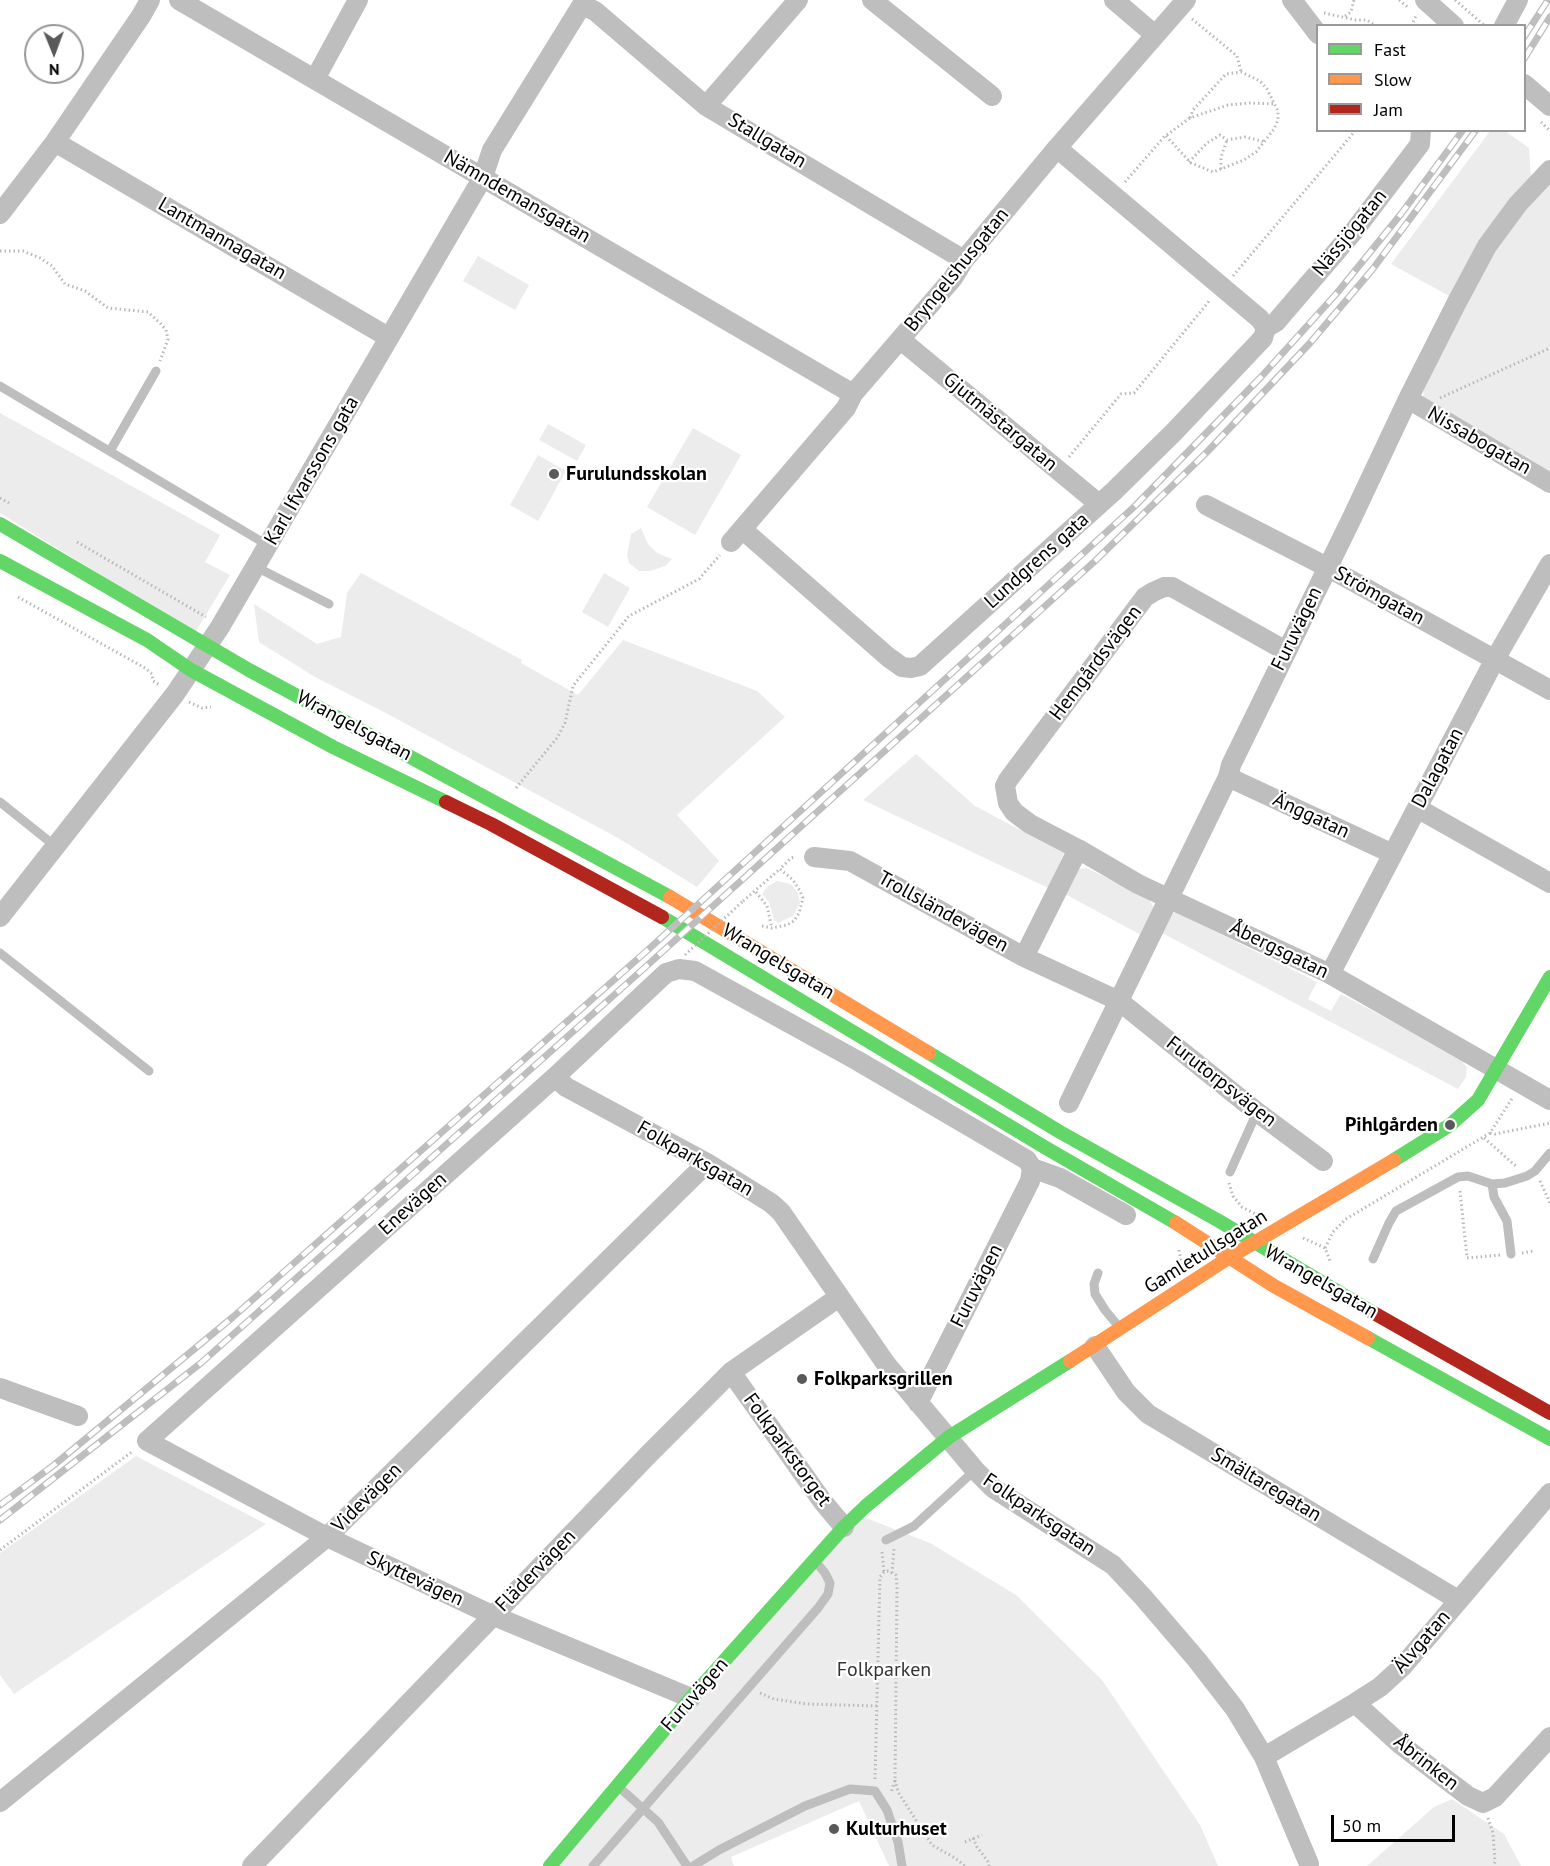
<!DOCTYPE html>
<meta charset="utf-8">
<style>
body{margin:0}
#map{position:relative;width:1550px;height:1866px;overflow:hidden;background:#fff;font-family:"PT Sans",sans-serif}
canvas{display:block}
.legend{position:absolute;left:1316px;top:24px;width:210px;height:108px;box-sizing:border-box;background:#fff;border:2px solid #999;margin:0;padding:8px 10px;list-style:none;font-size:18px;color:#000}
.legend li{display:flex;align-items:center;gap:12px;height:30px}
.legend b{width:30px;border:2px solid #999}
.north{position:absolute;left:24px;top:24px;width:60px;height:60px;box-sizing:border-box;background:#fff;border:2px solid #999;border-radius:50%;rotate:179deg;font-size:16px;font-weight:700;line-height:24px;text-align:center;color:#000}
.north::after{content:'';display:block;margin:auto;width:21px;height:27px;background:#595959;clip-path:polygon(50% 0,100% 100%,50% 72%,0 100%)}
.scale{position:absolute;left:1331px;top:1815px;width:124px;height:27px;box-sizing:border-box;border:3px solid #000;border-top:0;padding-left:8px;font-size:18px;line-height:21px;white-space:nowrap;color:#000;-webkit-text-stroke:4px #fff;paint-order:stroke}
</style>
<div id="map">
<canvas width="1550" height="1866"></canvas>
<ul class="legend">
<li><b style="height:8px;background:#63d668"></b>Fast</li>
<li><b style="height:8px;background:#ff974d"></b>Slow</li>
<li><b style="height:8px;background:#b3261e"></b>Jam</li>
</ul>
<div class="north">N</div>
<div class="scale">50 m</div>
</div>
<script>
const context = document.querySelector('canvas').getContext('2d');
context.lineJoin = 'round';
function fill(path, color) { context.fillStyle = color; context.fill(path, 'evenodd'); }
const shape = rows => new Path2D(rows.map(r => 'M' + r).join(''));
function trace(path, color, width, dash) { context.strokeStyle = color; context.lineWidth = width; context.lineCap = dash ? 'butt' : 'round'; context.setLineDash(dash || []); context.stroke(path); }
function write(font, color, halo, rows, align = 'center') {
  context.font = font + ' "PT Sans",sans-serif'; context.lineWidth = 4.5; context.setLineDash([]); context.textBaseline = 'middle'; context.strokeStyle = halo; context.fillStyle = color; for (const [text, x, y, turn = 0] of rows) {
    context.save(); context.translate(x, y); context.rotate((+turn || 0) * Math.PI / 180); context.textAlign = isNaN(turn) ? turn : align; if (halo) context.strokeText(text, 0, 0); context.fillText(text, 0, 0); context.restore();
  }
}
fill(shape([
 [1490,131,1505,131,1529,148,1531,178,1451,297,1391,264],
 [1550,178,1550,475,1423,401,1424,383,1492,251],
 [478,256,529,285,515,310,463,281],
 [0,413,220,535,205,562,230,575,195,633,0,513],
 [548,424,586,445,577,461,539,440],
 [693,428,741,455,695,535,647,507],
 [538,455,566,471,538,521,510,505],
 [641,528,648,544,657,553,672,559,665,566,650,571,639,571,629,563,627,555,631,534],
 [361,573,522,660,521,663,578,695,623,640,757,691,785,717,677,815,719,861,697,887,618,838,382,711,315,677,259,642,254,604,317,644,341,637,347,593],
 [604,573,630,588,608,627,582,612],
 [916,754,975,806,1064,853,1048,888,863,800],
 [1087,868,1149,899,1155,910,1143,936,1063,893,1079,869],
 [777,881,791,884,798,893,800,903,793,916,778,923,774,920,769,902,762,894,768,886],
 [1174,911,1317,982,1308,999,1331,1011,1341,994,1460,1058,1467,1068,1466,1077,1458,1089,1160,932],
 [136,1456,266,1524,14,1694,0,1675,0,1553],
 [861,1516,930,1543,1016,1595,1102,1680,1200,1825,1218,1866,889,1866,859,1801,731,1857,734,1866,543,1866],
 [1452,1799,1504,1834,1521,1866,1367,1866,1434,1807]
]), '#ececec');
trace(shape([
 [1399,0,1409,8],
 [1455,0,1485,26],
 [1324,13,1356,20,1367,20,1376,26],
 [1345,16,1351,12,1354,0],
 [1192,19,1237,56,1241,71],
 [1411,26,1416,16],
 [1541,122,1550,131],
 [1166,136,1191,163,1213,172,1244,160,1256,152,1274,129,1278,120,1278,111,1267,89,1260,81,1241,72,1226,74,1193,110,1190,118],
 [1189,162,1207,143,1220,135,1227,140,1245,137,1266,142],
 [1221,169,1221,157,1227,140],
 [1125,182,1164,137,1190,118,1228,105,1250,103,1275,104],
 [0,251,23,251,40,258,52,266,65,284,85,291,108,308,148,312,160,323,166,330,168,339,160,361],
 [1233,276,1356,130],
 [1440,398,1550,348],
 [1069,457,1121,394,1134,393,1210,300],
 [0,498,9,503],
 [77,542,206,617],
 [18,597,145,668,152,674,153,681,160,685],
 [189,702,202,708,211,707],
 [516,788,557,738,565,723,573,686,629,616,699,579,720,555],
 [756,892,767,906,772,928],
 [743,901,780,869],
 [762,926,772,928,787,925,794,921,799,913,803,898,800,891,793,880,780,869,791,858,796,857],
 [1490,1133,1495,1134,1550,1123],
 [1484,1138,1517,1167],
 [1540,1181,1550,1203],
 [1229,1183,1233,1196,1242,1207,1259,1216],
 [1460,1191,1467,1258,1500,1255],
 [1303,1238,1325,1248,1330,1261],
 [1325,1248,1333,1232,1346,1219,1490,1133,1513,1097],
 [1179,1250,1181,1260,1185,1262],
 [1522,1253,1533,1251],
 [0,1550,133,1451],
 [882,1552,884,1572],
 [892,1573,894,1548],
 [760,1693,774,1699,807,1704,877,1706],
 [875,1779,880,1577,884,1572,888,1571,896,1575,897,1587,895,1780,891,1793],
 [895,1780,898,1792,932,1845,955,1858,965,1866],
 [1488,1818,1493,1833,1495,1862,1493,1866],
 [973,1838,977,1847,989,1863,989,1866],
 [965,1842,982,1835]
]), '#b9b9b9', 3, [1.5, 3]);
trace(shape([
 [0,386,269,546],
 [110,451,156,371],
 [256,567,329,604],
 [0,802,55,846],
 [0,953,149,1071],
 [1230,1172,1257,1112],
 [1492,1184,1494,1197,1507,1221,1511,1254],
 [1373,1259,1389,1223,1396,1211,1458,1177,1468,1176,1492,1184,1505,1183,1527,1176,1535,1171,1550,1153],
 [1098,1273,1094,1284,1095,1294,1105,1310,1119,1327],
 [886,1540,914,1526,975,1470],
 [620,1788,658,1822,687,1866],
 [593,1866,818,1608,828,1594,830,1583,825,1573,816,1562],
 [693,1866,719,1850,805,1806,850,1789,875,1791,887,1810,898,1842,902,1866]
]), '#bebebe', 9);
trace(shape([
 [179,0,853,394],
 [872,0,992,96],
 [1114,0,1155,35],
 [1292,0,1318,34],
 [1425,0,1454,26],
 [582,5,595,11,706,106,964,260],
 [1504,26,1518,0],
 [315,79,358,0],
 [1524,84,1550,106],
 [706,106,798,0],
 [55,142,388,337],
 [0,214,55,142,141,16,150,0],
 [1266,328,1276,322,1354,231,1420,144,1421,130],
 [901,340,1099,504],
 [1408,399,1550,483],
 [1206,505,1327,567,1550,690],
 [742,529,888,657,902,667,911,668,920,666,1114,491,1174,432,1263,338,1266,328,1260,319,1057,148],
 [731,542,846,408,853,394,953,278,964,260,1057,148,1186,0],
 [1286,651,1172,587,1164,587,1153,592,1145,597,1008,780,1005,786,1008,803,1014,812,1030,824,1078,849,1138,884,1330,974,1550,1100],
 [1228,777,1393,854],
 [1417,808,1550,883],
 [814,857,850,861,1024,957,1078,849],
 [0,917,175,694,220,627,483,177,492,150,585,0],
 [1024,957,1119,1001,1257,1112,1323,1161],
 [1330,974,1494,661,1550,564],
 [555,1077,566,1087,707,1163,771,1203,781,1212,886,1364,975,1470,993,1488,1113,1565,1143,1597,1197,1660,1235,1709,1264,1757,1309,1864],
 [1069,1103,1228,777,1231,765,1350,522,1408,399,1456,304,1487,246,1518,204,1550,170],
 [1032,1168,1060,1178,1126,1215],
 [1095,1346,1126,1392,1148,1414,1458,1600],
 [731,1372,823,1502,844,1527],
 [0,1388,78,1416],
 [918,1403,1030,1181,1032,1168],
 [691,1698,494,1616,327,1537,147,1441,555,1077,666,973,679,969,695,971,858,1061,1027,1160,1032,1168],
 [1355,1703,1400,1744,1439,1774,1468,1796,1483,1803,1495,1797,1550,1737],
 [1264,1757,1355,1703,1380,1687,1403,1666,1550,1493],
 [0,1802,327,1537,707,1163],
 [252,1866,649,1454,731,1372,839,1297]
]), '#bebebe', 20);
trace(shape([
 [0,524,249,670,670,897],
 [0,561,147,640,191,670,333,747,446,802],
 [662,917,1046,1148,1176,1223],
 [929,1053,1060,1132,1219,1221,1372,1312],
 [1394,1160,1450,1125,1478,1100,1550,977],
 [1368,1338,1550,1439],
 [550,1866,691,1698,844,1527,866,1506,949,1437,1070,1361]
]), '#63d668', 14);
trace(shape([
 [670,897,929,1053],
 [1176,1223,1274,1286,1368,1338],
 [1070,1361,1230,1257,1394,1160]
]), '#ff974d', 14);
trace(shape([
 [446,802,491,824,662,917],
 [1372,1312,1550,1413]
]), '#b3261e', 14);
const rail = shape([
 [1524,37,1548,0],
 [1524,59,1550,17],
 [0,1505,54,1465,233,1317,650,948,1135,506,1261,377,1337,293,1401,214,1463,130],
 [0,1520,201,1363,641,971,1095,561,1207,452,1310,343,1372,270,1476,130]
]);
trace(rail, '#bebebe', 7);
trace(rail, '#fff', 4.5, [14]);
trace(shape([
 [685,955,743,901]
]), '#b9b9b9', 3, [1.5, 3]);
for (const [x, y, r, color] of [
 [554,474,6,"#595959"],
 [1450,1125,6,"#595959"],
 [802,1379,6,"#595959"],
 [834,1829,6,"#595959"]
]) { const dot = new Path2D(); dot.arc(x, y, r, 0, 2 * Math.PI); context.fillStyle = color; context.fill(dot); trace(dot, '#fff', 2); }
write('20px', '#000', '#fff', [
 ["Stallgatan",767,141,31],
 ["Nämndemansgatan",517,197,30],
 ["Nässjögatan",1350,233,-51],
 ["Lantmannagatan",222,239,30],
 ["Bryngelshusgatan",957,270,-51],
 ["Gjutmästargatan",1000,422,40],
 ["Nissabogatan",1479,441,30],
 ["Karl Ifvarssons gata",312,471,-60],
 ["Lundgrens gata",1037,561,-42],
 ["Strömgatan",1379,596,29],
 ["Furuvägen",1297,629,-64],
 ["Hemgårdsvägen",1096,663,-53],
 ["Wrangelsgatan",354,726,28],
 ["Dalagatan",1438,768,-62],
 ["Änggatan",1311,816,25],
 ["Trollsländevägen",943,912,29],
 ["Åbergsgatan",1279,950,26],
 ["Wrangelsgatan",778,962,31],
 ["Furutorpsvägen",1221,1082,38],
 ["Folkparksgatan",695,1159,30],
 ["Enevägen",413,1204,-42],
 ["Gamletullsgatan",1206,1252,-32],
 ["Wrangelsgatan",1321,1282,30],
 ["Furuvägen",977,1286,-63],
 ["Folkparkstorget",787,1450,54],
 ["Smältaregatan",1266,1485,31],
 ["Videvägen",367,1498,-45],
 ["Folkparksgatan",1039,1515,34],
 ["Flädervägen",536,1571,-46],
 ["Skyttevägen",415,1579,25],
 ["Älvgatan",1422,1642,-49],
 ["Furuvägen",695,1695,-49],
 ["Åbrinken",1426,1763,38]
]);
write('bold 20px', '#000', '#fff', [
 ["Furulundsskolan",566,474],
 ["Pihlgården",1438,1125,"right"],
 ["Folkparksgrillen",814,1379],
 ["Kulturhuset",846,1829]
], 'left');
write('20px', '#333', '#fff', [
 ["Folkparken",884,1670]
]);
</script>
